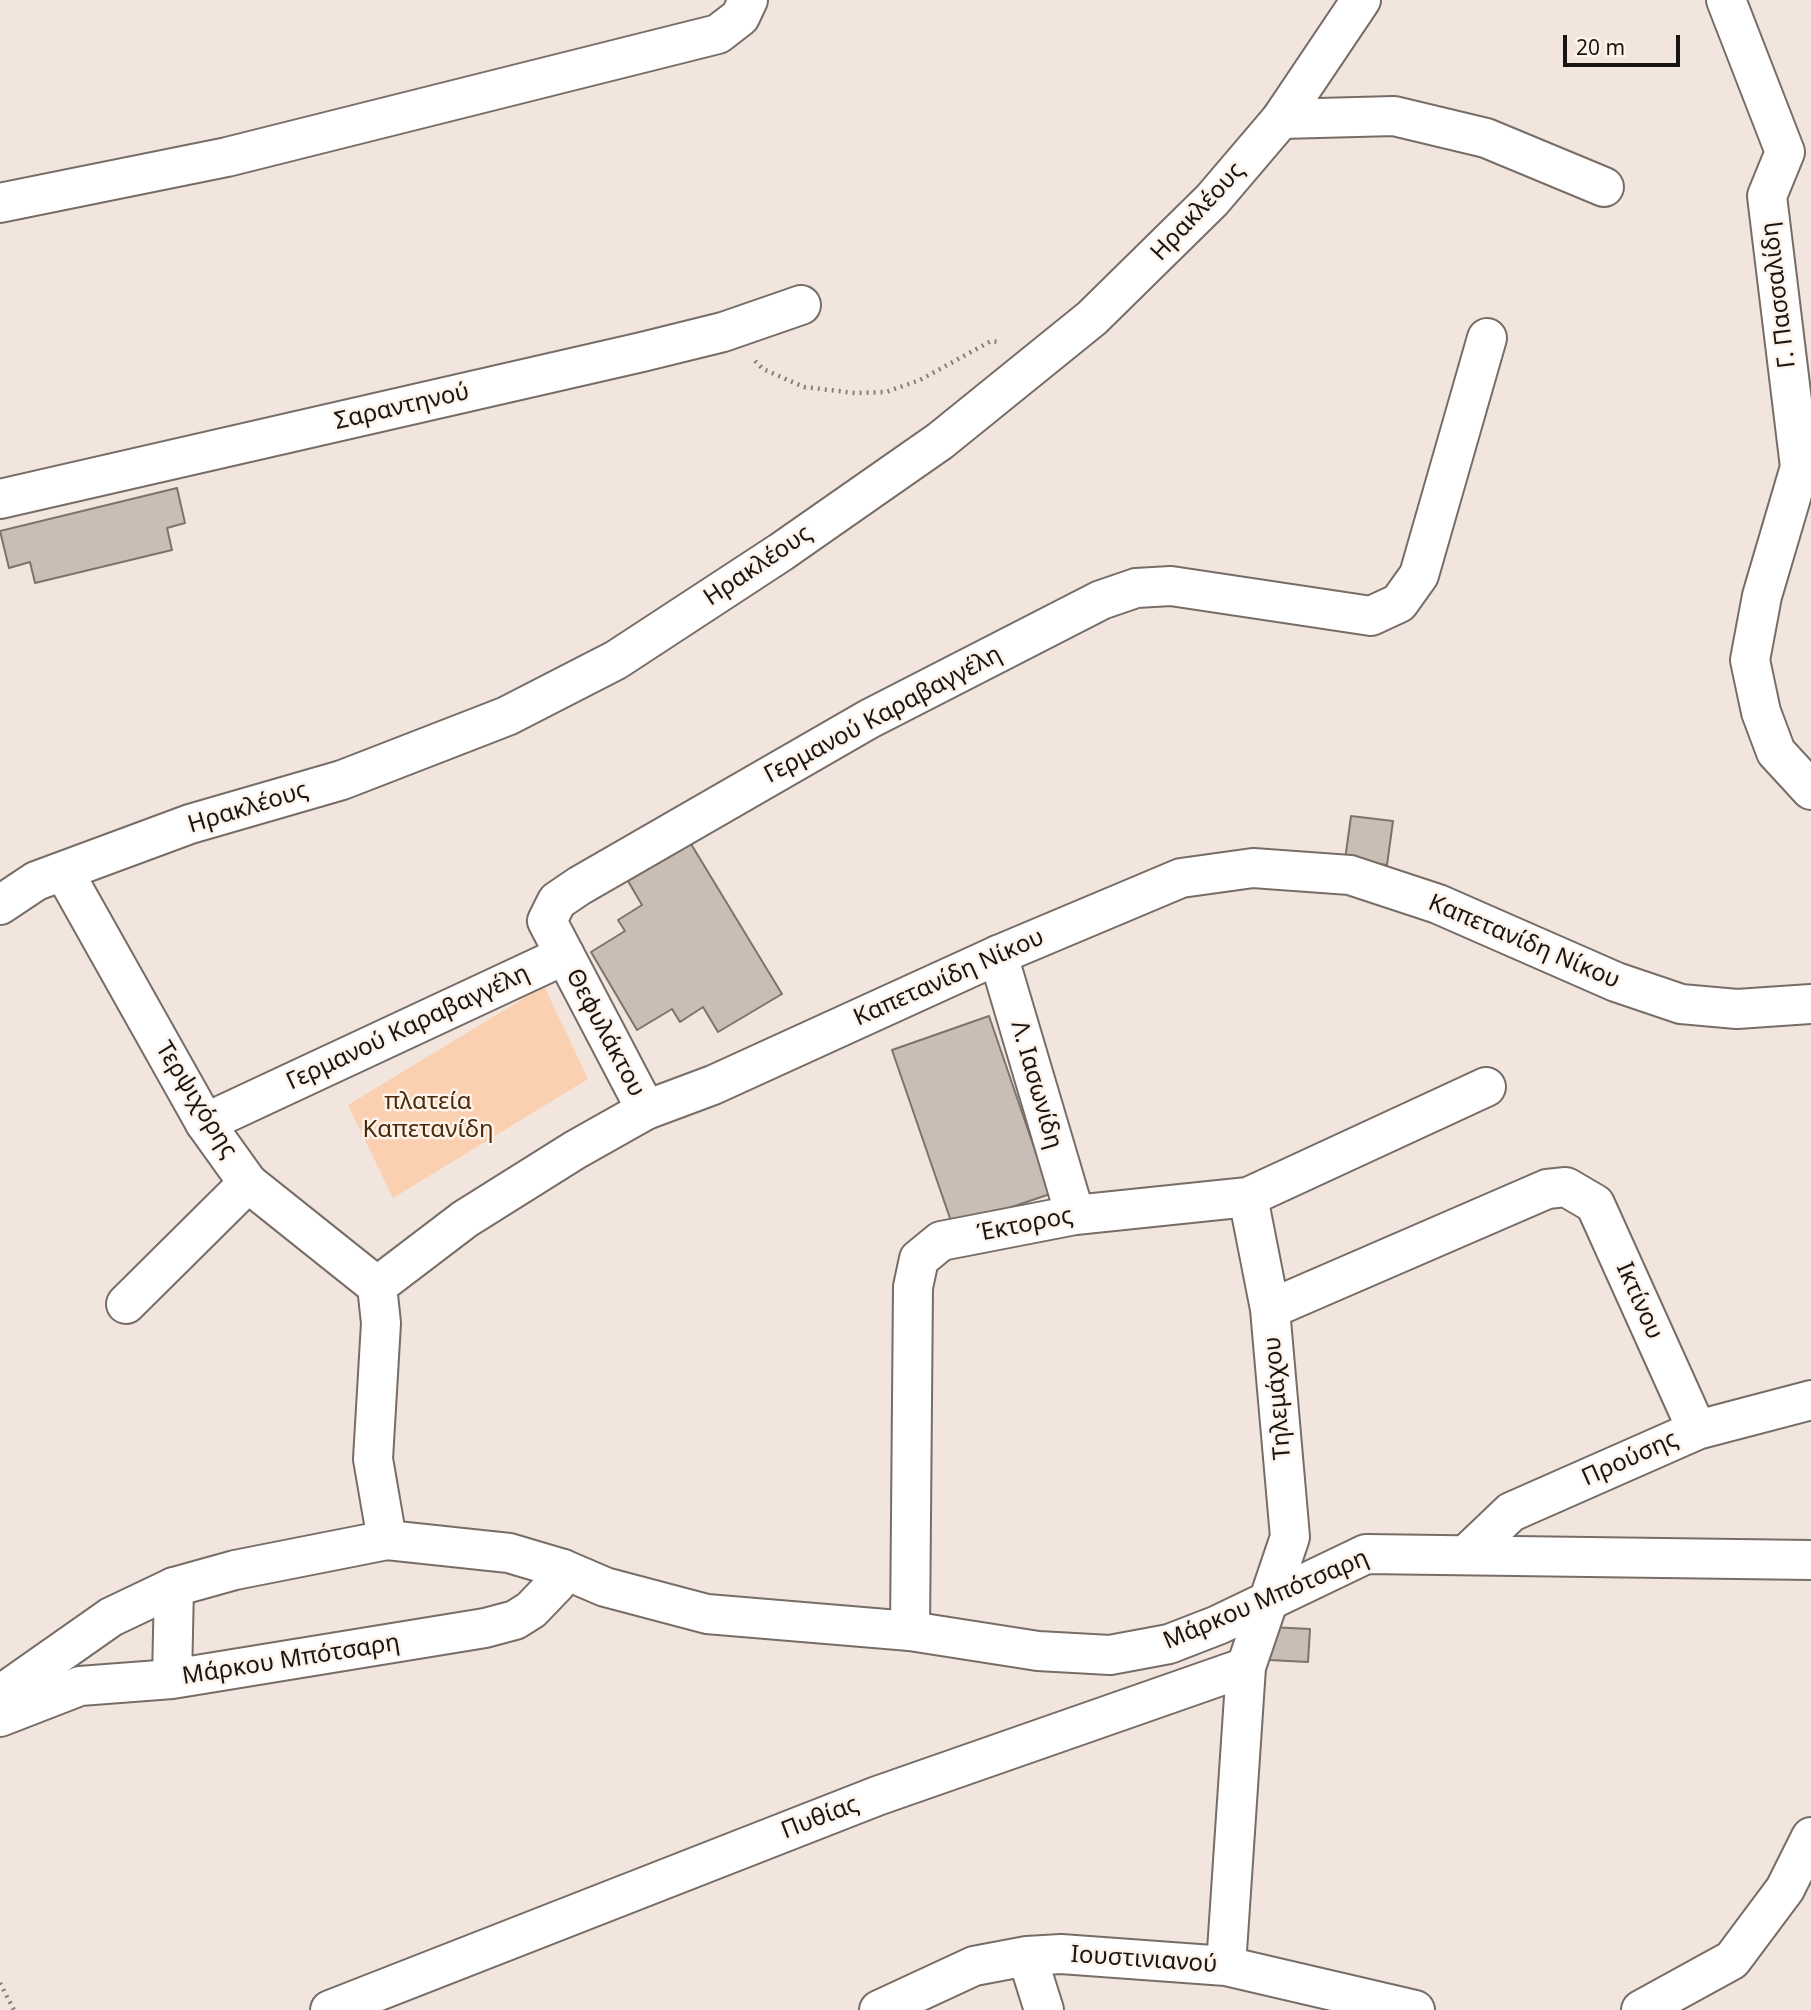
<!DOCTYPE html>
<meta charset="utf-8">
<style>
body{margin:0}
#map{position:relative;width:1811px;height:2010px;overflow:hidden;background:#f1e5dd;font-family:"Noto Sans",sans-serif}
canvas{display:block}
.scale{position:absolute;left:1563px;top:35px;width:117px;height:32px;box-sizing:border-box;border:4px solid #191512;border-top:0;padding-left:9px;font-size:21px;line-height:24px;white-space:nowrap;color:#191512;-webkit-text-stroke:5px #fef3ea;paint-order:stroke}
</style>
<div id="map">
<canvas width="1811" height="2010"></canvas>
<div class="scale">20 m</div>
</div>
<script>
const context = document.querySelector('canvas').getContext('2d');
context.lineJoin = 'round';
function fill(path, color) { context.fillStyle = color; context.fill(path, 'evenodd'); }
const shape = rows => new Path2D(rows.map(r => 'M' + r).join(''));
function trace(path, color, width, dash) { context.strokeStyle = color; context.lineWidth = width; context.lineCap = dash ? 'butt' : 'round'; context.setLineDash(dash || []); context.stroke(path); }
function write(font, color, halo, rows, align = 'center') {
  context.font = font + ' "Noto Sans",sans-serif'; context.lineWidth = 5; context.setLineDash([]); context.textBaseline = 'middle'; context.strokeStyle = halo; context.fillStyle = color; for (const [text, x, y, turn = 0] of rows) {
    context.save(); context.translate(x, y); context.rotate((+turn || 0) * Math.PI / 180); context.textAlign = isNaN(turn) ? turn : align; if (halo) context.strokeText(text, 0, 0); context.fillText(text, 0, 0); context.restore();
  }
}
fill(shape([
 [544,986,588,1079,393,1198,348,1105]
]), '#fad0b0');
const building = shape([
 [177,488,185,523,167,528,172,550,35,583,30,562,9,568,0,531,177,488],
 [1351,816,1393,821,1387,865,1345,860,1351,816],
 [691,844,782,994,718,1032,703,1007,680,1022,672,1009,637,1030,591,952,625,931,618,920,642,905,628,881,691,844],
 [989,1016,1050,1194,953,1227,892,1050,989,1016],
 [1270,1627,1310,1629,1308,1662,1269,1660,1270,1627]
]);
fill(building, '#c9beb6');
trace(building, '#7d736c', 2);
const minor = shape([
 [1726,0,1785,152,1767,196,1800,467,1762,596,1750,660,1761,712,1776,752,1811,790],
 [1281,119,1394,116,1486,138,1604,187],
 [0,203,227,157,718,34,740,17,748,0],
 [0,499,642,352,723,332,801,305],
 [998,955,1075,1215],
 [646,1110,547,921,557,901,579,886,869,719,1101,600,1136,588,1171,586,1371,616,1399,603,1419,575,1487,338],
 [205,1123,565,955],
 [126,1304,248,1183],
 [1270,1309,1547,1189,1566,1187,1595,1204,1697,1430],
 [1467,1554,1511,1512,1697,1430,1811,1400],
 [910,1631,913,1287,919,1259,941,1241,1075,1215,1248,1197,1486,1087],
 [172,1679,174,1587],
 [0,1717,80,1686,172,1679,485,1628,515,1620,531,1610,556,1584,563,1569],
 [1027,1956,1044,2010],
 [1226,1966,1246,1667],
 [330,2010,877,1796,1246,1667,1290,1537,1270,1309,1248,1197],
 [879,2010,974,1966,1027,1956,1061,1954,1226,1966,1415,2010],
 [1641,2010,1732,1960,1785,1889,1811,1837]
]);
const tertiary = shape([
 [64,872,205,1123,248,1183,377,1286],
 [0,905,36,881,190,824,342,780,507,716,616,660,781,552,940,441,1092,318,1212,200,1281,119,1361,0],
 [377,1286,465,1219,575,1150,646,1110,713,1085,998,955,1181,878,1253,868,1350,875,1438,904,1616,982,1681,1004,1737,1009,1811,1004],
 [377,1286,381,1323,373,1459,387,1540],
 [0,1695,111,1617,174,1587,235,1570,387,1540,509,1553,563,1569,605,1587,707,1614,910,1631,1038,1651,1110,1655,1169,1644,1218,1625,1366,1554,1811,1560]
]);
trace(minor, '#776d66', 42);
trace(tertiary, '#776d66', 42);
trace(shape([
 [755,361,763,369,804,387,855,393,886,392,920,380,991,341,999,342],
 [0,1983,14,2010]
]), '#887f7a', 4.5, [2, 5]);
trace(minor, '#fff', 38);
trace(tertiary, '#fff', 38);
write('24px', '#191512', '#fef3ea', [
 ["Ηρακλέους",1198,212,-47],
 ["Γ. Πασσαλίδη",1779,295,-97],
 ["Σαραντηνού",402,407,-13],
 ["Ηρακλέους",758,566,-34],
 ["Γερμανού Καραβαγγέλη",883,715,-28],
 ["Ηρακλέους",248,808,-17],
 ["Καπετανίδη Νίκου",1524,942,23],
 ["Καπετανίδη Νίκου",949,978,-24],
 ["Γερμανού Καραβαγγέλη",408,1028,-25],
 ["Θεφυλάκτου",605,1033,62],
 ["Λ. Ιασωνίδη",1036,1085,74],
 ["Τερψιχόρης",196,1100,58],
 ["Έκτορος",1025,1225,-11],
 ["Ικτίνου",1639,1301,66],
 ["Τηλεμάχου",1278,1398,-95],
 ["Προύσης",1630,1459,-24],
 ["Μάρκου Μπότσαρη",1266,1600,-23],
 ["Μάρκου Μπότσαρη",291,1660,-9],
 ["Πυθίας",820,1818,-21],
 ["Ιουστινιανού",1144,1960,4]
]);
write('24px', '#4c2b0d', '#fef3ea', [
 ["πλατεία",428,1102],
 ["Καπετανίδη",428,1130]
]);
</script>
